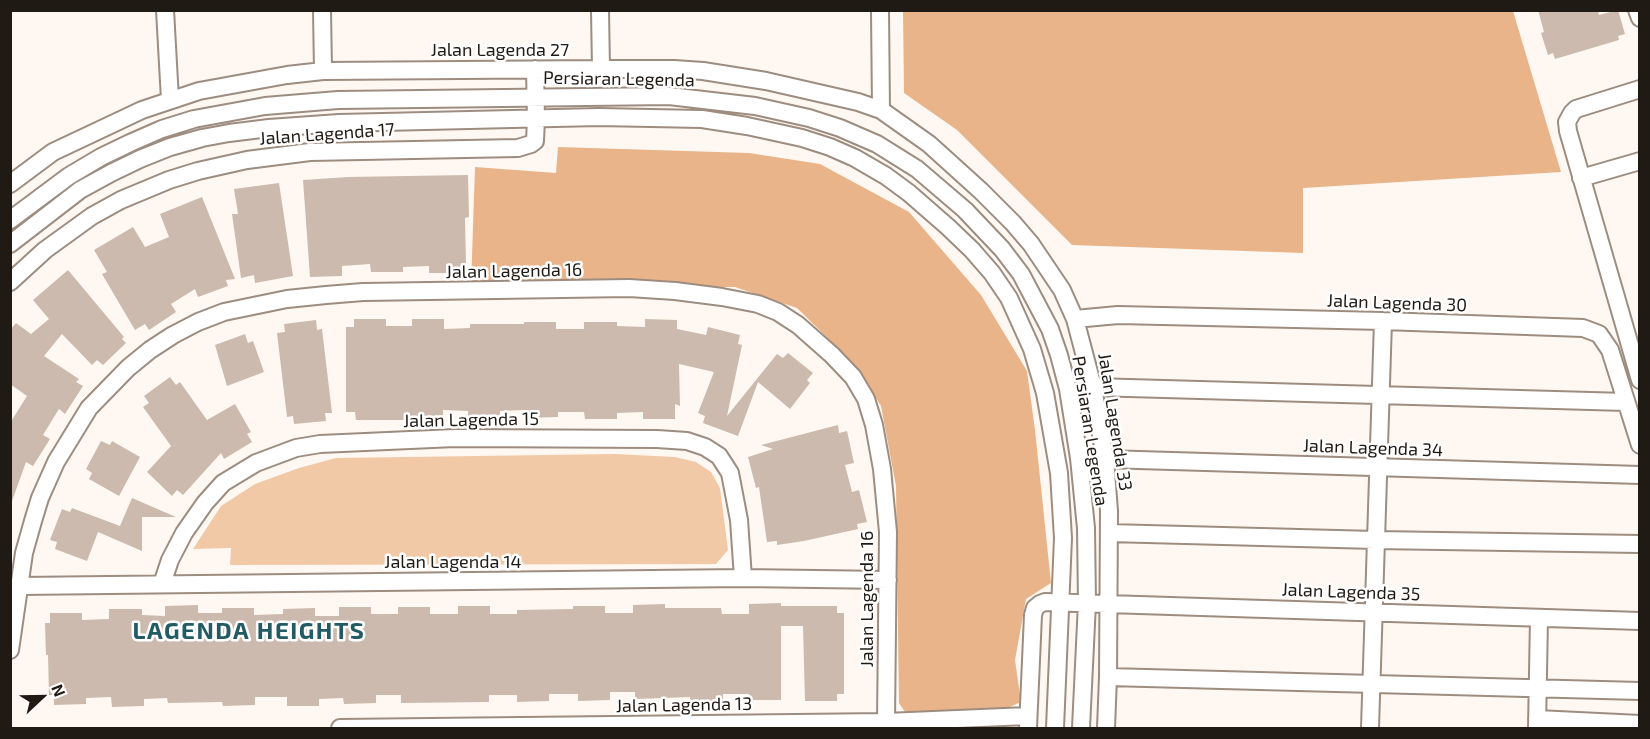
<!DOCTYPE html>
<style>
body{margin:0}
#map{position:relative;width:1650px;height:739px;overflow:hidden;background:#fff8f2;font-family:"Exo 2",sans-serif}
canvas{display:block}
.frame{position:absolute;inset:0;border:12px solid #201a15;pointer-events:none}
.north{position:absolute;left:12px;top:667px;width:60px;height:60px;-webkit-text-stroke:4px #fff;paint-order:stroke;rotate:68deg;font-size:16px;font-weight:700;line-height:24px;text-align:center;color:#201a15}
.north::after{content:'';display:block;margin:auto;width:21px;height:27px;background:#201a15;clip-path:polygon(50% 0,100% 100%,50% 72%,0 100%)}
</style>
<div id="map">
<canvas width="1650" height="739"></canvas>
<div class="frame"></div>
<div class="north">N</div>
</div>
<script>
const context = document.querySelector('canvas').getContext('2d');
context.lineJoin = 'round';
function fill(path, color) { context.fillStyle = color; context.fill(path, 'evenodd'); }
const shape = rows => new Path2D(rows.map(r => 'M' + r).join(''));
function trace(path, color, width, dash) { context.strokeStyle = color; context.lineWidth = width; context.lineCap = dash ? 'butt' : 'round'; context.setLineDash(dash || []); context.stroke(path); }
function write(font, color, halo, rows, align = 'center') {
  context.font = font + ' "Exo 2",sans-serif'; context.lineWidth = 5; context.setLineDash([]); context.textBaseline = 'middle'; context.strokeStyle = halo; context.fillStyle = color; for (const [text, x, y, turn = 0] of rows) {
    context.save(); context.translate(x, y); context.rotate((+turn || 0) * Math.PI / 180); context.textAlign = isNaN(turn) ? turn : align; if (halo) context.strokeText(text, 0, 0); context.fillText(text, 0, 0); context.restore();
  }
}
fill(shape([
 [615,454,675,457,696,462,711,472,720,488,728,550,716,564,230,565,231,548,193,549,221,506,255,484,299,468,336,458]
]), '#f2c9a7');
fill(shape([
 [903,11,1513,11,1561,172,1303,188,1303,253,1072,245,957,130,904,93],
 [558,147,749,153,820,164,909,212,981,295,1027,371,1035,430,1051,583,1026,599,1015,660,1021,702,1005,709,905,712,899,703,896,486,881,406,853,363,797,308,735,287,471,286,475,167,556,173]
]), '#e9b489');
fill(shape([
 [1538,10,1598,10,1599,15,1618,10,1625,34,1618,36,1619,40,1555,59,1553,53,1548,55,1541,33,1544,32],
 [468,175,469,217,465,218,466,263,461,263,461,273,429,273,429,266,403,267,403,272,371,272,370,264,342,266,342,276,310,277,303,180,348,177],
 [279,183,293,276,255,283,254,275,241,278,232,214,238,214,234,189],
 [202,197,235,279,226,280,228,286,198,297,195,289,171,304,176,312,149,330,145,324,135,330,102,274,107,272,94,250,133,227,145,247,169,237,160,214],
 [68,270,124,337,122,339,126,343,103,365,97,360,92,365,62,334,44,356,79,379,76,382,83,386,65,414,59,409,43,435,50,439,33,466,26,462,12,501,10,501,10,423,27,396,10,384,10,330,16,323,31,334,49,319,33,300],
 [354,319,386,319,386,326,412,326,412,319,444,319,444,329,470,328,470,324,524,324,524,322,556,322,556,329,584,329,584,322,617,322,617,326,645,327,645,319,677,320,677,329,706,335,708,327,740,335,738,344,742,345,727,416,777,354,783,358,788,353,813,373,807,380,810,383,790,409,758,382,738,436,703,423,705,416,698,413,714,372,679,364,680,406,675,404,675,419,643,419,643,412,617,413,617,419,585,419,584,412,558,412,558,417,526,418,525,410,500,411,500,417,468,417,468,411,443,410,443,420,356,420,355,412,346,412,346,327,354,327],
 [316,320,317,330,322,329,332,413,325,413,326,421,294,424,293,416,287,417,277,333,285,332,284,324],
 [245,334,248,343,253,341,264,372,227,386,215,345],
 [170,377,176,385,180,382,207,420,235,404,251,432,247,434,252,442,224,459,221,453,183,495,177,490,172,496,147,472,171,446,143,407,149,403,144,396],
 [838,425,839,433,847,431,854,463,845,465,852,492,859,490,867,522,857,524,858,529,804,541,777,545,777,541,767,542,759,487,756,488,748,457,773,449,761,445],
 [101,441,110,445,112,441,140,457,119,496,89,479,92,473,86,469],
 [132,498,176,517,142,517,142,551,98,532,87,561,55,549,57,542,50,540,62,509,70,512,72,508,120,526],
 [781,603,781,606,837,606,837,613,844,613,844,694,837,694,837,701,805,701,803,626,781,626,781,700,749,700,749,694,723,694,723,702,690,702,690,697,635,699,635,692,610,692,610,700,578,701,578,694,549,694,549,701,517,702,517,695,489,695,489,702,401,703,401,695,376,695,376,703,344,704,343,698,319,699,319,706,287,706,287,697,255,697,255,705,223,706,222,702,168,703,167,698,144,699,144,706,112,707,111,697,86,698,86,704,54,705,54,695,49,695,48,655,46,655,45,623,50,623,50,613,82,613,82,620,109,619,109,609,142,609,142,615,165,616,165,606,198,605,198,613,222,613,222,608,254,608,254,615,283,614,283,609,315,608,315,616,339,616,339,607,371,607,371,614,398,614,398,607,430,607,430,614,458,614,458,606,490,606,490,614,517,614,517,610,573,609,573,606,605,606,605,613,633,613,633,605,665,604,665,608,721,608,722,614,749,614,749,604]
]), '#cbbaad');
const minor = shape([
 [165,10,170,100],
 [322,10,323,71],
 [600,10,601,69],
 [880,10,881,110],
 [1637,10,1640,18],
 [1640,89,1576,109,1572,113,1567,122,1568,131,1640,380],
 [1581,178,1640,161],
 [10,184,53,152,142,110,199,91,287,75,323,71,601,69,674,69,703,71,766,81,858,102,881,110,929,144,981,191,1013,223,1031,244,1062,290,1075,319,1093,387,1105,459,1109,511,1108,677,1106,728],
 [10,220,69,176,101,157,130,143,162,129,194,119,265,106,338,100,669,96,755,106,809,118,840,128,877,144,917,169,965,210,1002,249,1021,274,1050,329,1059,355,1068,389,1079,458,1086,528,1087,603,1081,728],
 [10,244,80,190,111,173,140,159,170,147,202,138,229,133,269,128,339,123,599,117,702,119,747,126,802,138,830,147,855,158,886,176,909,193,948,227,972,250,992,273,1009,298,1032,349,1045,393,1059,473,1063,538,1055,728],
 [10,282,45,250,92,216,121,200,169,180,198,171,247,160,310,152,518,148,531,144,535,141,536,119,535,69],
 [1075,319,1118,315,1383,321,1583,328,1599,334,1610,350,1640,445],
 [1093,387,1626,402],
 [1105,459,1640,475],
 [1109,533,1375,540,1640,544],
 [162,584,170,560,184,533,205,503,223,483,256,463,296,448,320,444,455,438,657,439,687,441,705,447,719,456,730,473,739,520,743,578],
 [19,586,743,578,888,580],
 [10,650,24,553,33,521,40,498,56,462,89,408,128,368,150,350,173,335,198,322,224,312,287,299,326,295,363,292,629,288,675,291,722,297,758,304,778,312,798,325,832,355,853,377,866,399,874,425,882,469,888,532,886,722],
 [1108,677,1640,691],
 [1537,719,1640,724],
 [340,728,886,722,1028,716],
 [1028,728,1033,615,1035,608,1040,604,1045,602,1640,621],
 [1370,728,1383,321],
 [1537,728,1539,618]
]);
trace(minor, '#9d8d80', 20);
trace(minor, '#fff', 16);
write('18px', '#201a15', '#fff', [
 ["Jalan Lagenda 27",500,50],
 ["Persiaran Legenda",619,79,1],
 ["Jalan Lagenda 17",327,134,-4],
 ["Jalan Lagenda 16",514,271,-1],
 ["Jalan Lagenda 30",1397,303,2],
 ["Jalan Lagenda 15",471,420,-1],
 ["Jalan Lagenda 33",1115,422,81],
 ["Persiaran Legenda",1090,431,81],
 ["Jalan Lagenda 34",1373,448,2],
 ["Jalan Lagenda 14",453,562],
 ["Jalan Lagenda 35",1351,592,2],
 ["Jalan Lagenda 16",867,599,-90],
 ["Jalan Lagenda 13",684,705,-1]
]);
context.letterSpacing = '1.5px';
write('bold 24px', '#225b64', '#fff', [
 ["LAGENDA HEIGHTS",249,631]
]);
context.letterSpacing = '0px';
</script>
